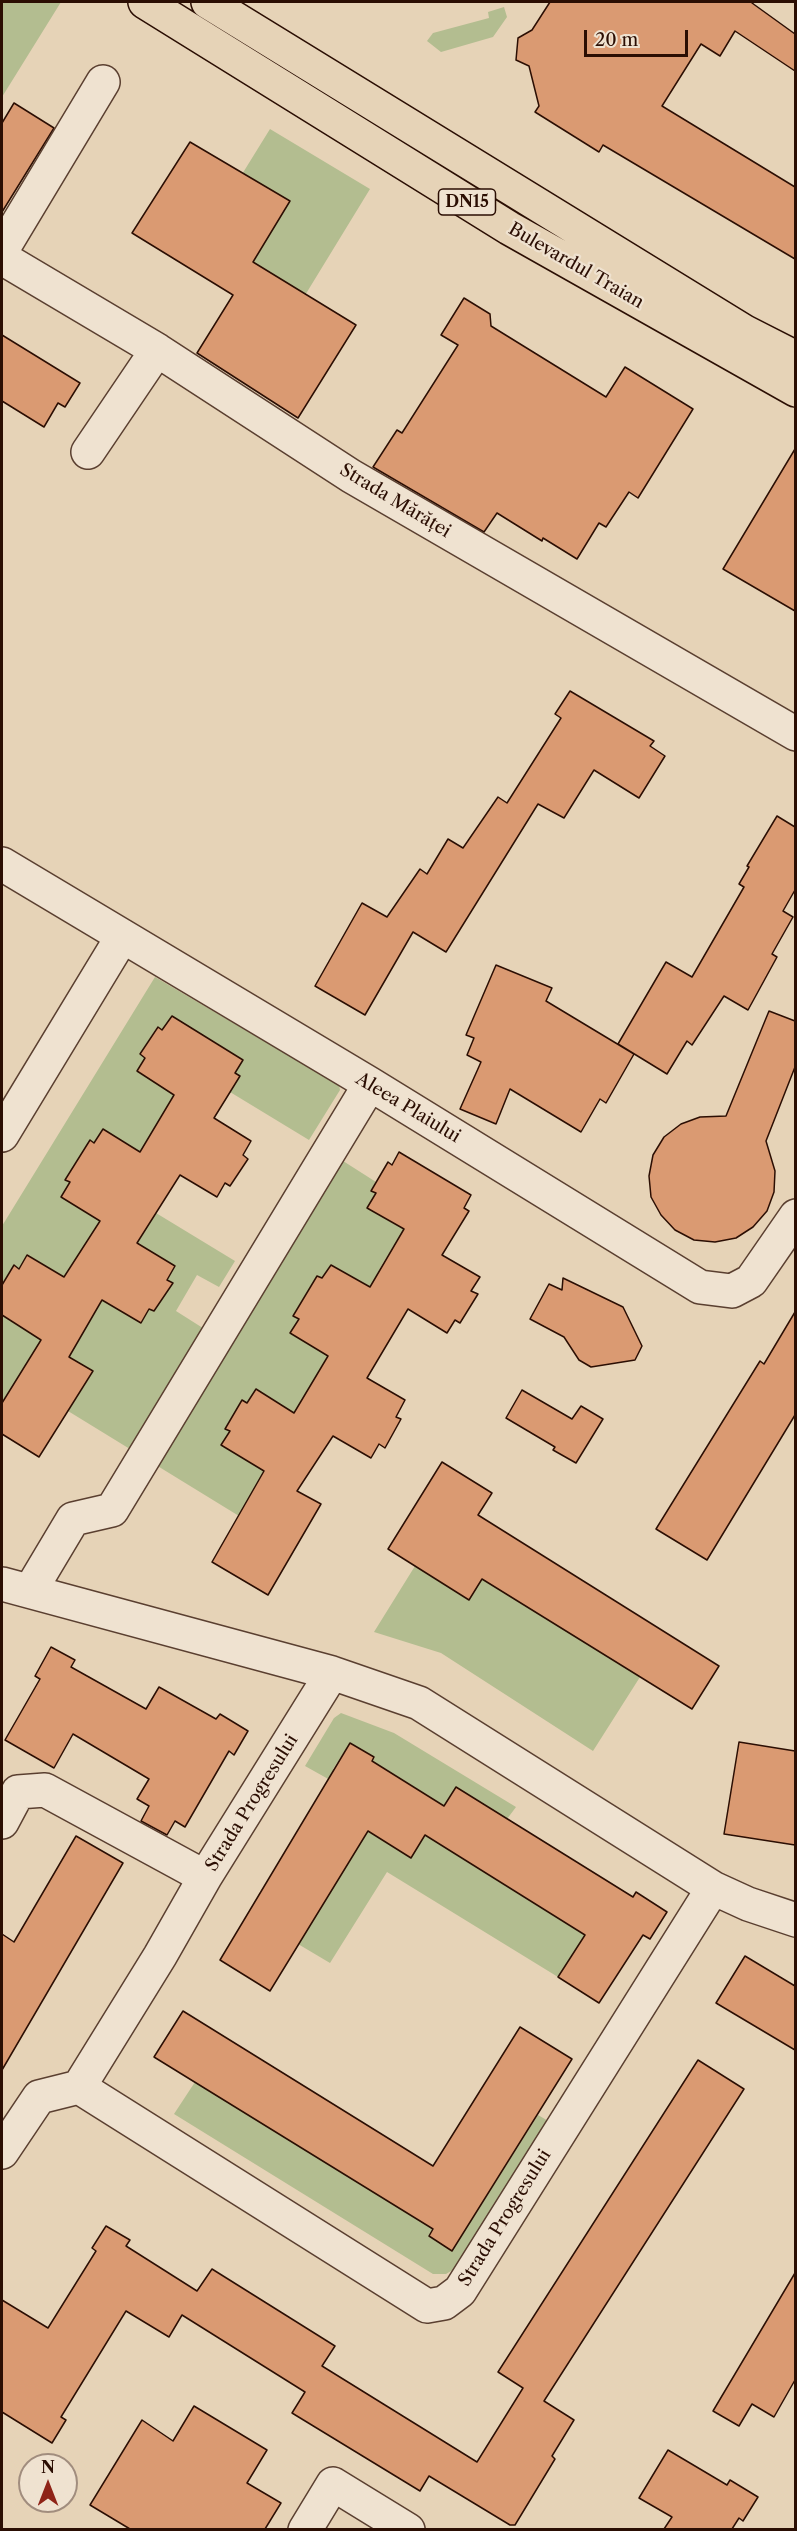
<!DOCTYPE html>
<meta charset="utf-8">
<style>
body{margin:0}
#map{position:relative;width:797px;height:2531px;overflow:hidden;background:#e6d3b7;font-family:"Libre Caslon Text",serif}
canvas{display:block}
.frame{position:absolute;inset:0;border:3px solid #2b0e03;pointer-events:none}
.north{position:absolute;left:18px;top:2453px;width:60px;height:60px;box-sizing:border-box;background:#efe2d0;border:2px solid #a18d7e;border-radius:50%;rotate:0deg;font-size:16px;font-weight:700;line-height:24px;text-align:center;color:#2b0e03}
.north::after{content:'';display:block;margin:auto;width:21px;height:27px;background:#8f2418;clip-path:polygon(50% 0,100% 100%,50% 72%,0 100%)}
.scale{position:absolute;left:584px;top:30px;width:104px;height:27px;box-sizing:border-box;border:3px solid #2b0e03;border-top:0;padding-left:8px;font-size:18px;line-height:21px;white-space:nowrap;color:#2b0e03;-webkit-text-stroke:4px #efe2d0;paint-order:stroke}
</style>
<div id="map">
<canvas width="797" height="2531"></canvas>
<div class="frame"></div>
<div class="north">N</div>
<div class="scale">20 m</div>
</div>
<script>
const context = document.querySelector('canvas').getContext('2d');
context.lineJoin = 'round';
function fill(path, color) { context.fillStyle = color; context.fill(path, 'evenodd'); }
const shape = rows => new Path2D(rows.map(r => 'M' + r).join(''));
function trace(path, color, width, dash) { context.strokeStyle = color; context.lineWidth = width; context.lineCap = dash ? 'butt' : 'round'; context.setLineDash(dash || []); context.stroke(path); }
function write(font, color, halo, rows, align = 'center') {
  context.font = font + ' "Libre Caslon Text",serif'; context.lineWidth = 4.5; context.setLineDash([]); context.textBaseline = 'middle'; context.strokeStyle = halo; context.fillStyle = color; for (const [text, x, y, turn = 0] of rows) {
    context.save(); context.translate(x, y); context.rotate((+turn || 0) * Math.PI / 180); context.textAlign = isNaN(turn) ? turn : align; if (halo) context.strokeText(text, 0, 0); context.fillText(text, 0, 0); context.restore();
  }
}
fill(shape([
 [2,2,61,2,2,97],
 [504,7,507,17,493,37,441,52,427,41,433,33,489,18,488,12],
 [270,129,370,189,296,310,253,262,289,201,255,180,243,200,231,192],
 [155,977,339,1085,340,1090,309,1140,230,1092,235,1073,243,1060,215,1042,212,1047,199,1033,172,1016,162,1030,157,1027,140,1054,188,1086,138,1167,123,1156,130,1145,103,1129,94,1143,89,1141,66,1179,70,1182,61,1197,89,1214,112,1211,65,1288,54,1271,28,1255,19,1269,14,1265,2,1285,2,1226],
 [329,1152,376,1182,371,1190,376,1193,368,1208,394,1224,413,1227,401,1248,394,1245,383,1263,377,1274,384,1277,368,1304,359,1281,331,1265,322,1278,317,1276,301,1302,293,1316,299,1319,291,1333,318,1350,340,1346,319,1371,307,1391,303,1398,307,1400,294,1422,283,1406,256,1389,247,1403,242,1401,225,1428,268,1465,239,1516,68,1411,93,1372,63,1354,102,1291,141,1323,149,1309,154,1311,173,1283,167,1280,175,1266,127,1247,156,1213,235,1261,219,1287,197,1275,176,1311,217,1337],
 [2,1315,20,1327,25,1319,46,1332,2,1403],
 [415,1566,469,1600,482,1579,640,1677,593,1751,441,1653,374,1632],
 [341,1713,394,1733,516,1807,507,1819,456,1787,444,1806,372,1761,373,1757,350,1743,333,1769,335,1771,330,1780,305,1766,334,1718],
 [368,1831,411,1857,425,1835,585,1935,558,1977,387,1872,330,1963,298,1944],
 [195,2082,433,2229,429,2236,452,2251,538,2115,550,2122,458,2267,446,2274,433,2274,174,2114]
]), '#b3bd90');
const building = shape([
 [550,2,754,2,752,3,795,34,795,71,735,31,720,56,701,44,662,106,795,187,795,259,603,145,599,152,535,112,539,106,529,66,516,60,518,38,532,30,550,2],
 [14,103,54,128,2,212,2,123,14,103],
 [190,142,290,201,253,262,356,325,298,418,197,353,233,295,132,233,190,142],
 [464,298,490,314,491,326,606,397,625,367,693,409,638,498,629,492,606,527,599,523,577,559,543,538,542,541,497,513,484,532,373,467,397,430,402,433,458,345,441,335,464,298],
 [2,335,80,383,65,407,58,403,44,427,2,401,2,335],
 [795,449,795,611,723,569,795,449],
 [570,691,654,741,650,746,665,756,639,798,594,770,564,818,538,804,446,952,413,932,365,1015,315,986,362,903,387,917,420,869,427,874,448,839,463,848,498,797,507,803,561,718,555,714,570,691],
 [777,816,795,827,795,890,783,911,793,917,772,954,777,957,748,1010,724,996,692,1045,687,1041,667,1074,618,1044,666,962,692,977,744,887,739,884,749,867,747,866,777,816],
 [496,965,552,988,546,1001,634,1054,606,1103,600,1099,581,1132,510,1089,496,1124,460,1109,481,1062,467,1055,474,1038,466,1035,496,965],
 [769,1011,795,1021,795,1067,766,1141,775,1171,774,1192,767,1211,753,1227,736,1238,715,1242,694,1240,675,1230,661,1215,651,1197,649,1176,653,1155,664,1137,681,1124,700,1117,726,1116,769,1011],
 [172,1016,243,1060,235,1073,240,1076,214,1118,251,1141,243,1155,248,1159,230,1186,225,1183,217,1197,180,1175,137,1243,175,1266,167,1280,173,1283,154,1311,149,1309,141,1323,102,1300,69,1357,93,1371,39,1457,2,1434,2,1403,41,1340,2,1315,2,1285,14,1265,19,1269,27,1255,64,1277,100,1221,61,1197,70,1182,65,1180,90,1140,94,1143,103,1129,140,1152,174,1095,137,1071,145,1058,140,1054,158,1027,162,1030,172,1016],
 [399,1152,471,1195,464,1208,469,1211,442,1255,480,1277,471,1291,478,1294,460,1323,455,1320,447,1333,408,1309,367,1378,405,1400,396,1417,401,1419,385,1448,379,1444,371,1458,333,1436,297,1491,321,1504,268,1595,212,1562,264,1471,221,1445,230,1431,225,1429,242,1400,247,1403,256,1389,294,1413,328,1356,290,1333,299,1319,293,1316,317,1276,322,1278,331,1265,370,1287,404,1229,367,1208,376,1193,371,1191,388,1162,392,1165,399,1152],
 [563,1278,623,1307,642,1346,635,1360,591,1367,579,1360,564,1337,530,1319,549,1284,562,1290,563,1278],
 [795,1312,795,1415,707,1560,656,1529,760,1361,764,1364,795,1312],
 [522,1390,572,1419,581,1406,603,1419,576,1463,553,1450,555,1447,506,1418,522,1390],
 [442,1462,492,1493,478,1515,719,1666,692,1709,482,1579,469,1600,388,1549,442,1462],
 [51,1647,75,1660,71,1667,146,1709,159,1687,216,1719,220,1714,248,1731,234,1755,229,1751,185,1827,175,1821,167,1835,141,1821,149,1806,137,1799,149,1779,73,1734,54,1768,5,1740,40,1679,35,1676,51,1647],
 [739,1742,795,1751,795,1845,724,1834,739,1742],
 [350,1743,374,1757,372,1761,444,1806,456,1787,633,1897,636,1892,667,1912,650,1939,643,1935,599,2003,558,1977,585,1935,425,1835,411,1858,368,1831,270,1991,220,1960,350,1743],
 [76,1836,123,1863,2,2070,2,1934,14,1942,76,1836],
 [745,1956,795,1986,795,2050,716,2003,745,1956],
 [183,2011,433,2166,520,2027,572,2059,452,2251,429,2236,433,2229,154,2057,183,2011],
 [698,2060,744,2089,544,2401,574,2420,552,2456,555,2459,515,2525,510,2525,429,2476,420,2491,292,2413,305,2392,182,2315,169,2337,126,2311,61,2417,66,2420,52,2443,2,2412,2,2300,48,2328,96,2251,92,2248,106,2226,130,2240,126,2246,197,2291,212,2269,335,2346,322,2366,477,2462,523,2388,498,2372,698,2060],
 [795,2273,795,2380,774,2417,752,2404,739,2426,713,2411,795,2273],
 [194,2406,267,2450,247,2483,281,2503,265,2529,130,2529,90,2505,142,2420,173,2441,194,2406],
 [668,2450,727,2485,730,2480,758,2497,743,2521,739,2518,732,2529,664,2529,672,2517,639,2498,668,2450]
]);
fill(building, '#da9a72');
trace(building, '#2b0e03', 1.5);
const minor = shape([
 [2,250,103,82],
 [2,258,157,350,351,476,796,734],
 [88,452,157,350],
 [2,864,370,1084,700,1287,732,1291,751,1281,796,1216],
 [2,1135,122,937],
 [2,1584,332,1673,419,1703,713,1888,748,1904,796,1920],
 [30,1591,73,1519,112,1510,370,1084],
 [2,1822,18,1792,45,1790,205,1877],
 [79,2087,427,2306,444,2303,460,2291,713,1888],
 [2,2152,39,2097,79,2087,160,1956,205,1877,332,1673],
 [305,2530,333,2484,408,2530]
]);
const major = shape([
 [145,2,509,228,796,390],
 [208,2,745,332,796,358]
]);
trace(minor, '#5a3f30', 36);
trace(major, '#2b0e03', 36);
trace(minor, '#efe2d0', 33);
trace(major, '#e6d3b7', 33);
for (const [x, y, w] of [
 [467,202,57]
]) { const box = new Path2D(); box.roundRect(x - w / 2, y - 13, w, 26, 4.5); context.fillStyle = '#efe2d0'; context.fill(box); trace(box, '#2b0e03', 1.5); }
write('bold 16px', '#2b0e03', null, [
 ["DN15",467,202]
]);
write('18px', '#2b0e03', '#efe2d0', [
 ["Bulevardul Traian",576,266,30],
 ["Strada Mărăței",395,501,31],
 ["Aleea Plaiului",408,1108,31],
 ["Strada Progresului",252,1803,-58],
 ["Strada Progresului",505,2218,-58]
]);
</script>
